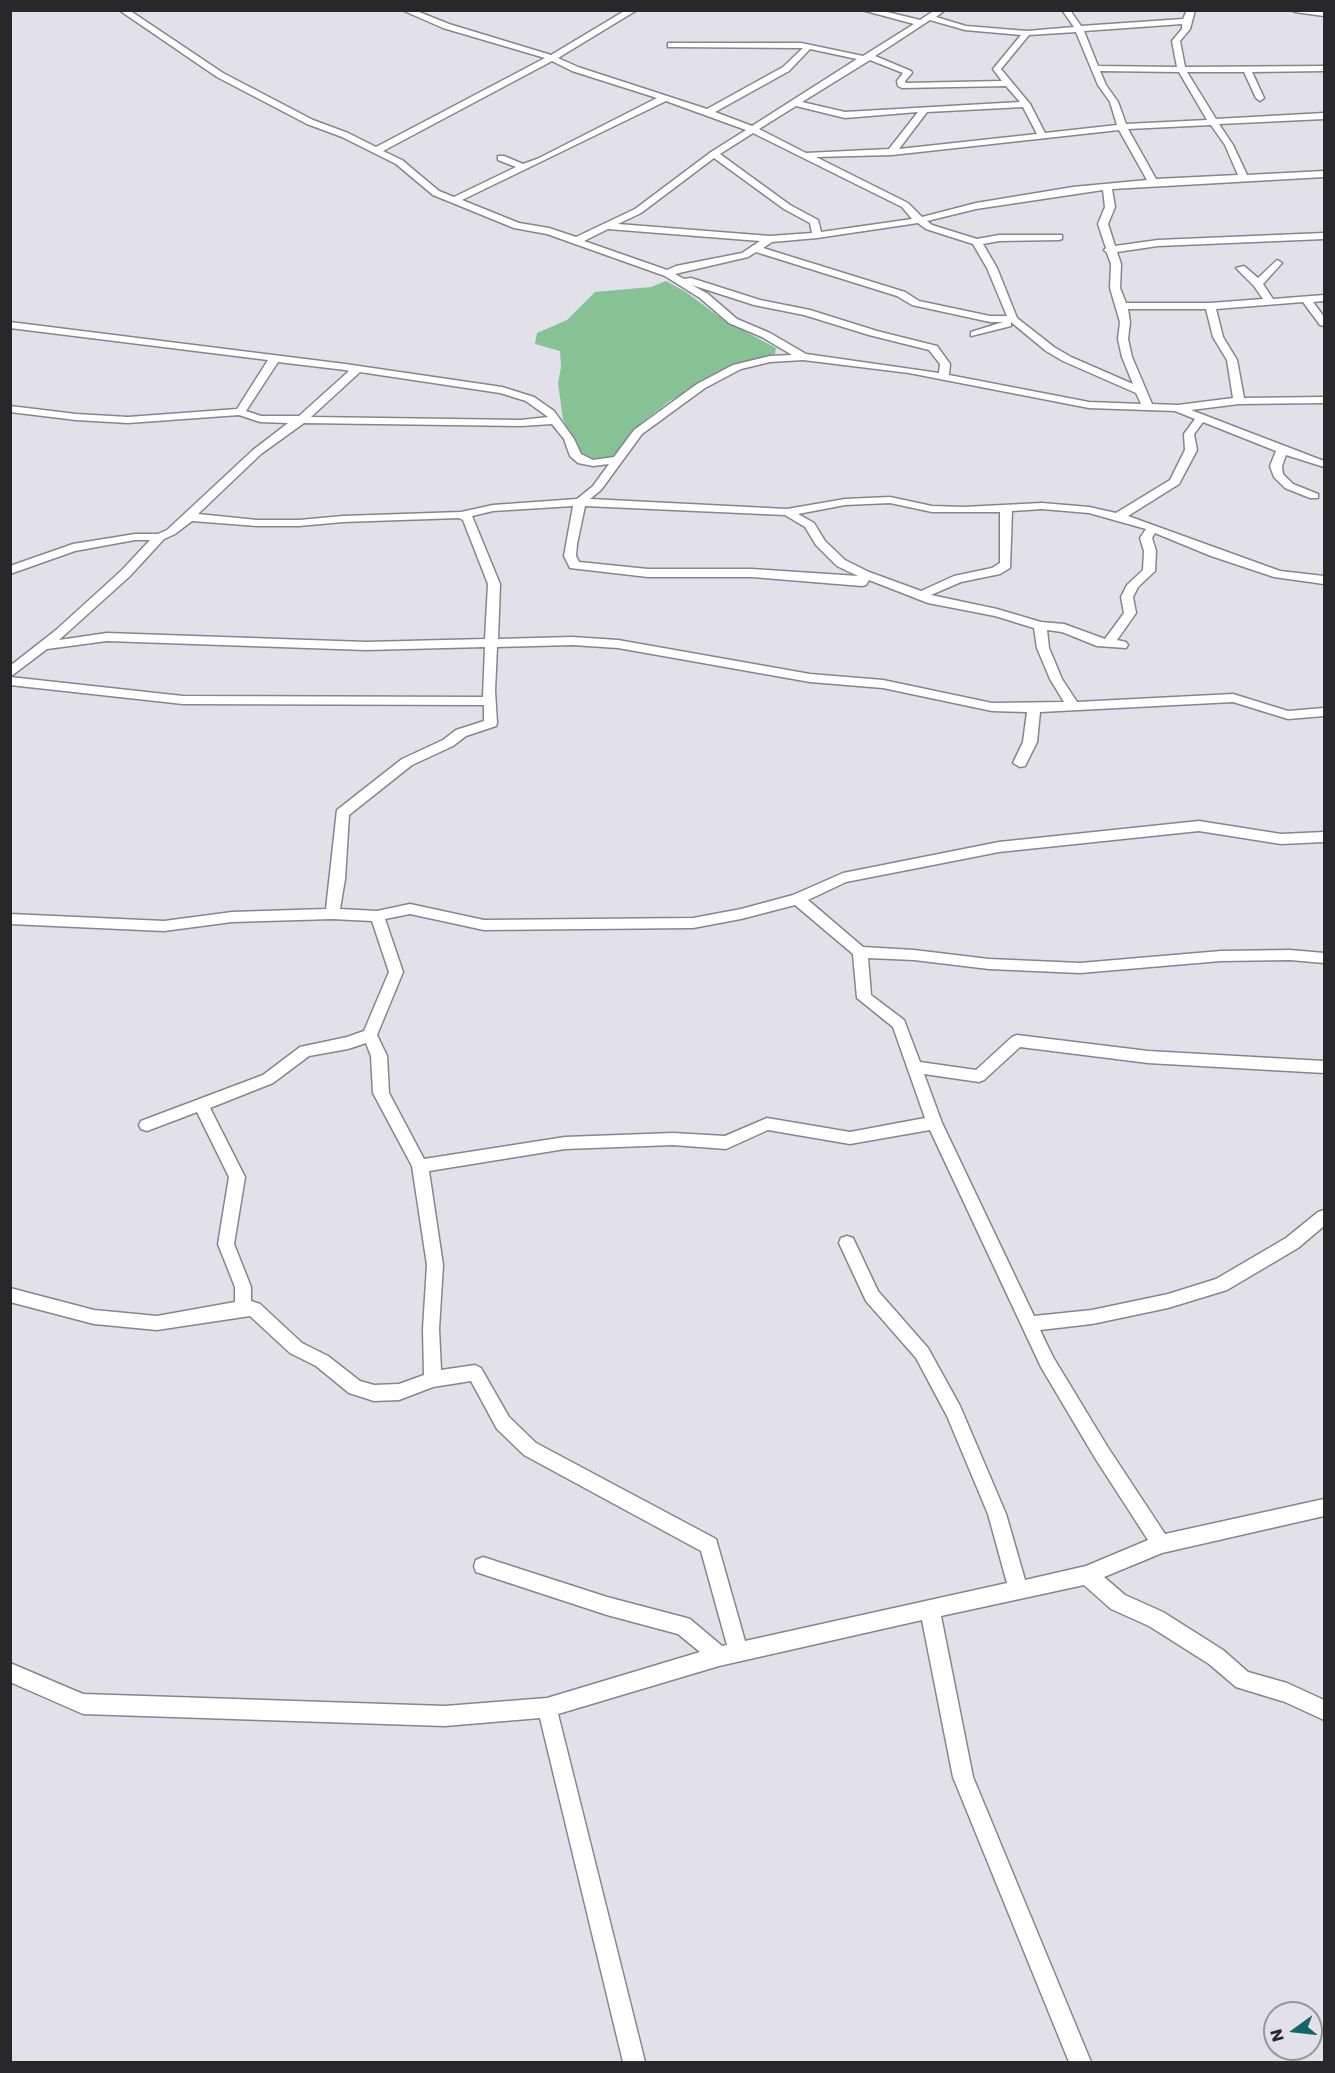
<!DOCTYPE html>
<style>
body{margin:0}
#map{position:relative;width:1335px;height:2073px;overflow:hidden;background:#e2e1ea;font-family:Poppins,sans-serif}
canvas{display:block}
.frame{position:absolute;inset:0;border:12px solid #28282b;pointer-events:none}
.north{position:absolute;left:1263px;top:2001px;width:60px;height:60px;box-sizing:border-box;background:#e2e1ea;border:2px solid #98979e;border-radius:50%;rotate:255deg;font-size:16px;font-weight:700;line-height:24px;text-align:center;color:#28282b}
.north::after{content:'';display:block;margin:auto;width:21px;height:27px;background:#166568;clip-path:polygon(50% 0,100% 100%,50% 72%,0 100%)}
</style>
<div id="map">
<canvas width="1335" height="2073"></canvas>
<div class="frame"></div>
<div class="north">N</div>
</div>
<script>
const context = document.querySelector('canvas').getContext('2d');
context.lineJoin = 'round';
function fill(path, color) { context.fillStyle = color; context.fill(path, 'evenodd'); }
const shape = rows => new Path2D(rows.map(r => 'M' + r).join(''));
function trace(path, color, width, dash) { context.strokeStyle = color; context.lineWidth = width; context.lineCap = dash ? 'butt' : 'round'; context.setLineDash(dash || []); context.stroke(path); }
fill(shape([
 [666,281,686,292,722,319,776,348,775,354,728,372,671,400,641,423,616,456,605,461,592,460,582,454,563,420,558,383,561,367,560,351,535,344,537,333,567,320,595,292,651,287]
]), '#87c295');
const minor = shape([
 [119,10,129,10,223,73,313,120,348,133,376,147,545,58,443,28,402,10,414,10,449,24,551,55,626,10,637,10,558,58,578,67,707,109,783,67,803,48,671,47,668,47,668,43,801,43,863,56,914,24,862,10,879,10,920,20,935,10,945,10,936,17,966,26,1027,31,1074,27,1062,10,1070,10,1081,26,1183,19,1187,10,1195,10,1190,29,1180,41,1185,67,1324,66,1324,71,1252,72,1264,98,1260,101,1256,98,1244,72,1187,72,1216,119,1324,113,1324,119,1219,124,1233,145,1247,175,1324,171,1324,177,1112,189,1115,207,1108,224,1115,246,1158,240,1324,233,1324,239,1158,246,1117,252,1121,264,1120,288,1126,303,1210,303,1263,299,1254,286,1236,268,1244,266,1258,278,1277,260,1282,263,1263,284,1273,299,1324,295,1324,301,1313,302,1324,317,1324,326,1320,325,1303,302,1216,309,1223,337,1237,360,1244,398,1324,397,1324,403,1239,404,1191,410,1324,461,1324,467,1286,455,1282,466,1283,474,1293,484,1318,494,1318,498,1310,498,1285,488,1274,477,1270,466,1276,451,1203,422,1194,434,1197,450,1179,484,1128,516,1280,571,1324,576,1324,584,1274,577,1211,556,1155,533,1152,538,1156,551,1155,571,1138,587,1133,597,1136,613,1117,640,1126,642,1128,645,1126,648,1097,646,1062,632,1047,630,1049,648,1062,679,1077,702,1233,694,1288,711,1324,708,1324,716,1288,719,1233,702,1040,712,1037,742,1025,766,1020,767,1013,763,1023,742,1027,712,992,711,883,688,810,682,618,648,572,645,497,647,495,691,497,723,496,726,466,736,453,746,412,765,349,815,345,879,340,909,377,911,410,904,484,920,693,918,741,909,793,895,843,873,999,842,1199,821,1281,834,1324,832,1324,842,1281,844,1199,831,999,852,846,882,808,900,863,947,914,950,989,959,1080,963,1221,951,1290,950,1324,953,1324,963,1290,960,1221,961,1080,973,989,969,914,960,868,958,871,995,904,1020,920,1062,976,1070,1012,1037,1017,1035,1148,1051,1324,1061,1324,1073,1148,1063,1020,1047,984,1080,979,1082,924,1074,942,1123,1034,1316,1092,1310,1168,1294,1216,1279,1286,1238,1318,1212,1324,1210,1324,1226,1298,1248,1227,1290,1168,1308,1092,1324,1040,1330,1053,1357,1107,1446,1165,1534,1324,1499,1324,1516,1162,1553,1104,1577,1125,1595,1163,1612,1223,1650,1248,1672,1287,1683,1324,1700,1324,1720,1285,1702,1236,1687,1209,1664,1149,1626,1111,1609,1084,1585,941,1616,973,1777,1091,2062,1069,2062,953,1777,922,1620,719,1666,558,1714,645,2062,623,2062,540,1718,445,1726,83,1714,10,1682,10,1663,83,1694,445,1706,547,1698,700,1652,678,1634,607,1615,476,1572,474,1566,476,1560,483,1557,607,1597,683,1617,690,1619,722,1646,727,1645,701,1551,524,1455,497,1429,471,1381,433,1387,399,1400,374,1401,349,1393,316,1366,290,1353,250,1316,157,1330,94,1324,10,1302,10,1288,94,1310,157,1316,235,1302,235,1287,218,1244,229,1177,197,1112,147,1131,141,1129,139,1125,141,1121,263,1075,300,1047,347,1037,364,1031,389,972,372,921,332,919,232,922,164,931,10,924,10,914,164,921,232,912,326,909,337,810,402,759,443,740,456,730,484,721,484,705,183,704,10,685,10,677,183,696,483,697,485,647,366,650,107,641,47,649,10,677,10,666,56,630,122,570,150,540,135,540,75,551,10,574,10,566,73,544,135,534,158,534,167,530,253,450,288,423,260,422,239,415,128,423,76,420,10,412,10,406,76,414,128,417,237,409,268,360,10,328,10,322,345,364,502,387,534,397,554,411,574,439,581,454,593,460,614,457,634,430,697,384,733,365,770,356,792,355,762,337,729,323,700,298,665,276,547,234,514,228,433,195,396,164,342,137,307,124,217,77,119,10],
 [930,20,965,30,1021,35,993,69,1002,81,906,83,905,81,912,73,911,71,875,56,930,20],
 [1182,24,1182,29,1172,41,1177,67,1098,66,1084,31,1182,24],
 [1076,32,1098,85,1110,102,1117,125,1045,133,1030,104,1001,69,1029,35,1076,32],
 [810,49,857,59,752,126,715,112,789,71,810,49],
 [870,60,903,73,897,81,898,86,902,88,1006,86,1020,102,845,112,802,102,870,60],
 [552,61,572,71,657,98,537,159,523,164,504,156,498,156,498,160,516,167,454,197,439,191,402,160,383,151,552,61],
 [1100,71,1179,72,1207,120,1126,124,1118,102,1106,85,1100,71],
 [666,101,746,130,711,152,635,209,576,237,549,228,519,223,462,200,666,101],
 [796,106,845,118,918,112,889,149,806,153,759,129,796,106],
 [1023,107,1037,134,899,149,927,112,1023,107],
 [1211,125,1225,145,1238,175,1156,179,1128,129,1211,125],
 [1119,130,1147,180,1073,187,976,203,922,217,908,203,816,157,892,155,1119,130],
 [753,133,902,207,912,219,821,232,818,220,790,205,720,154,753,133],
 [714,158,784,209,810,223,812,233,770,236,618,224,641,213,714,158],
 [1103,190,1105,207,1098,224,1106,248,1104,250,1107,253,1111,264,1110,288,1120,322,1118,339,1122,357,1133,384,1071,357,1054,347,1017,318,997,268,983,244,999,241,1059,240,1062,239,1062,235,999,235,977,239,932,225,927,221,976,209,1103,190],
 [918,223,926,229,973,244,987,268,1007,316,990,316,919,301,905,292,763,248,772,242,817,238,918,223],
 [608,229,760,241,742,253,676,266,667,270,584,241,608,229],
 [756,252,897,296,912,305,990,322,1003,322,971,332,971,336,1011,326,1011,322,1046,351,1063,361,1136,393,1141,404,1089,402,949,375,950,364,937,346,877,331,810,310,760,300,691,278,684,279,675,274,748,257,756,252],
 [692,285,754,305,804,315,869,335,929,350,940,364,939,373,806,354,770,333,737,319,708,294,692,285],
 [1128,309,1206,309,1213,337,1227,360,1233,398,1178,405,1152,404,1132,357,1128,339,1130,322,1128,309],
 [803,360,909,373,1089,408,1175,411,1195,419,1184,434,1185,450,1170,480,1116,513,1089,507,1042,503,964,507,932,506,890,497,845,499,787,509,590,499,601,490,642,434,705,388,741,369,770,362,803,360],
 [278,362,345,370,349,371,299,416,261,416,246,411,278,362],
 [360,372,500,393,526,401,548,417,521,420,311,417,360,372],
 [304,423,521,426,552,424,564,439,570,456,578,463,593,466,609,464,593,486,577,499,493,505,461,512,343,516,299,520,257,520,198,514,261,454,304,423],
 [890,503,932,512,1000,512,1000,563,992,568,954,576,921,591,869,572,845,560,825,541,814,523,798,514,845,505,890,503],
 [573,506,564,556,570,568,648,577,752,577,862,586,866,585,869,580,928,603,995,616,1034,628,1037,648,1050,679,1064,702,992,703,883,680,810,674,618,640,572,637,498,639,500,584,472,516,493,511,573,506],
 [585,506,785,515,805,527,816,545,837,566,858,576,752,569,648,569,579,562,576,556,577,544,585,506],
 [1042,509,1089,513,1146,529,1140,538,1144,551,1143,570,1127,585,1121,597,1124,613,1105,639,1064,624,1041,622,997,609,931,595,961,582,1000,574,1010,568,1012,511,1042,509],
 [459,518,463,520,488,584,485,639,366,642,107,633,59,640,130,576,164,539,175,534,192,521,257,526,299,526,343,522,459,518],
 [795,905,853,954,857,998,893,1027,925,1118,850,1132,767,1118,725,1136,673,1133,565,1137,424,1159,389,1093,387,1056,377,1035,403,972,385,919,410,914,484,930,693,928,741,919,795,905],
 [366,1043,371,1056,373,1093,412,1166,427,1265,423,1329,424,1375,399,1384,374,1385,360,1381,328,1356,302,1343,260,1304,251,1301,251,1287,234,1244,245,1177,210,1108,273,1083,309,1056,348,1049,366,1043],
 [768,1130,850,1144,930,1130,1041,1367,1095,1458,1148,1540,1086,1566,1025,1580,1006,1514,960,1406,928,1348,878,1291,853,1238,847,1236,841,1238,839,1243,866,1301,916,1358,947,1416,988,1514,1007,1583,745,1641,716,1539,536,1443,509,1417,481,1368,475,1365,441,1370,439,1329,443,1265,429,1171,565,1149,673,1145,726,1149,768,1130],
 [1291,10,1324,12,1324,16,1295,12,1291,10]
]);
trace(minor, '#86858d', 3);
fill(minor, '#fff');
</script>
